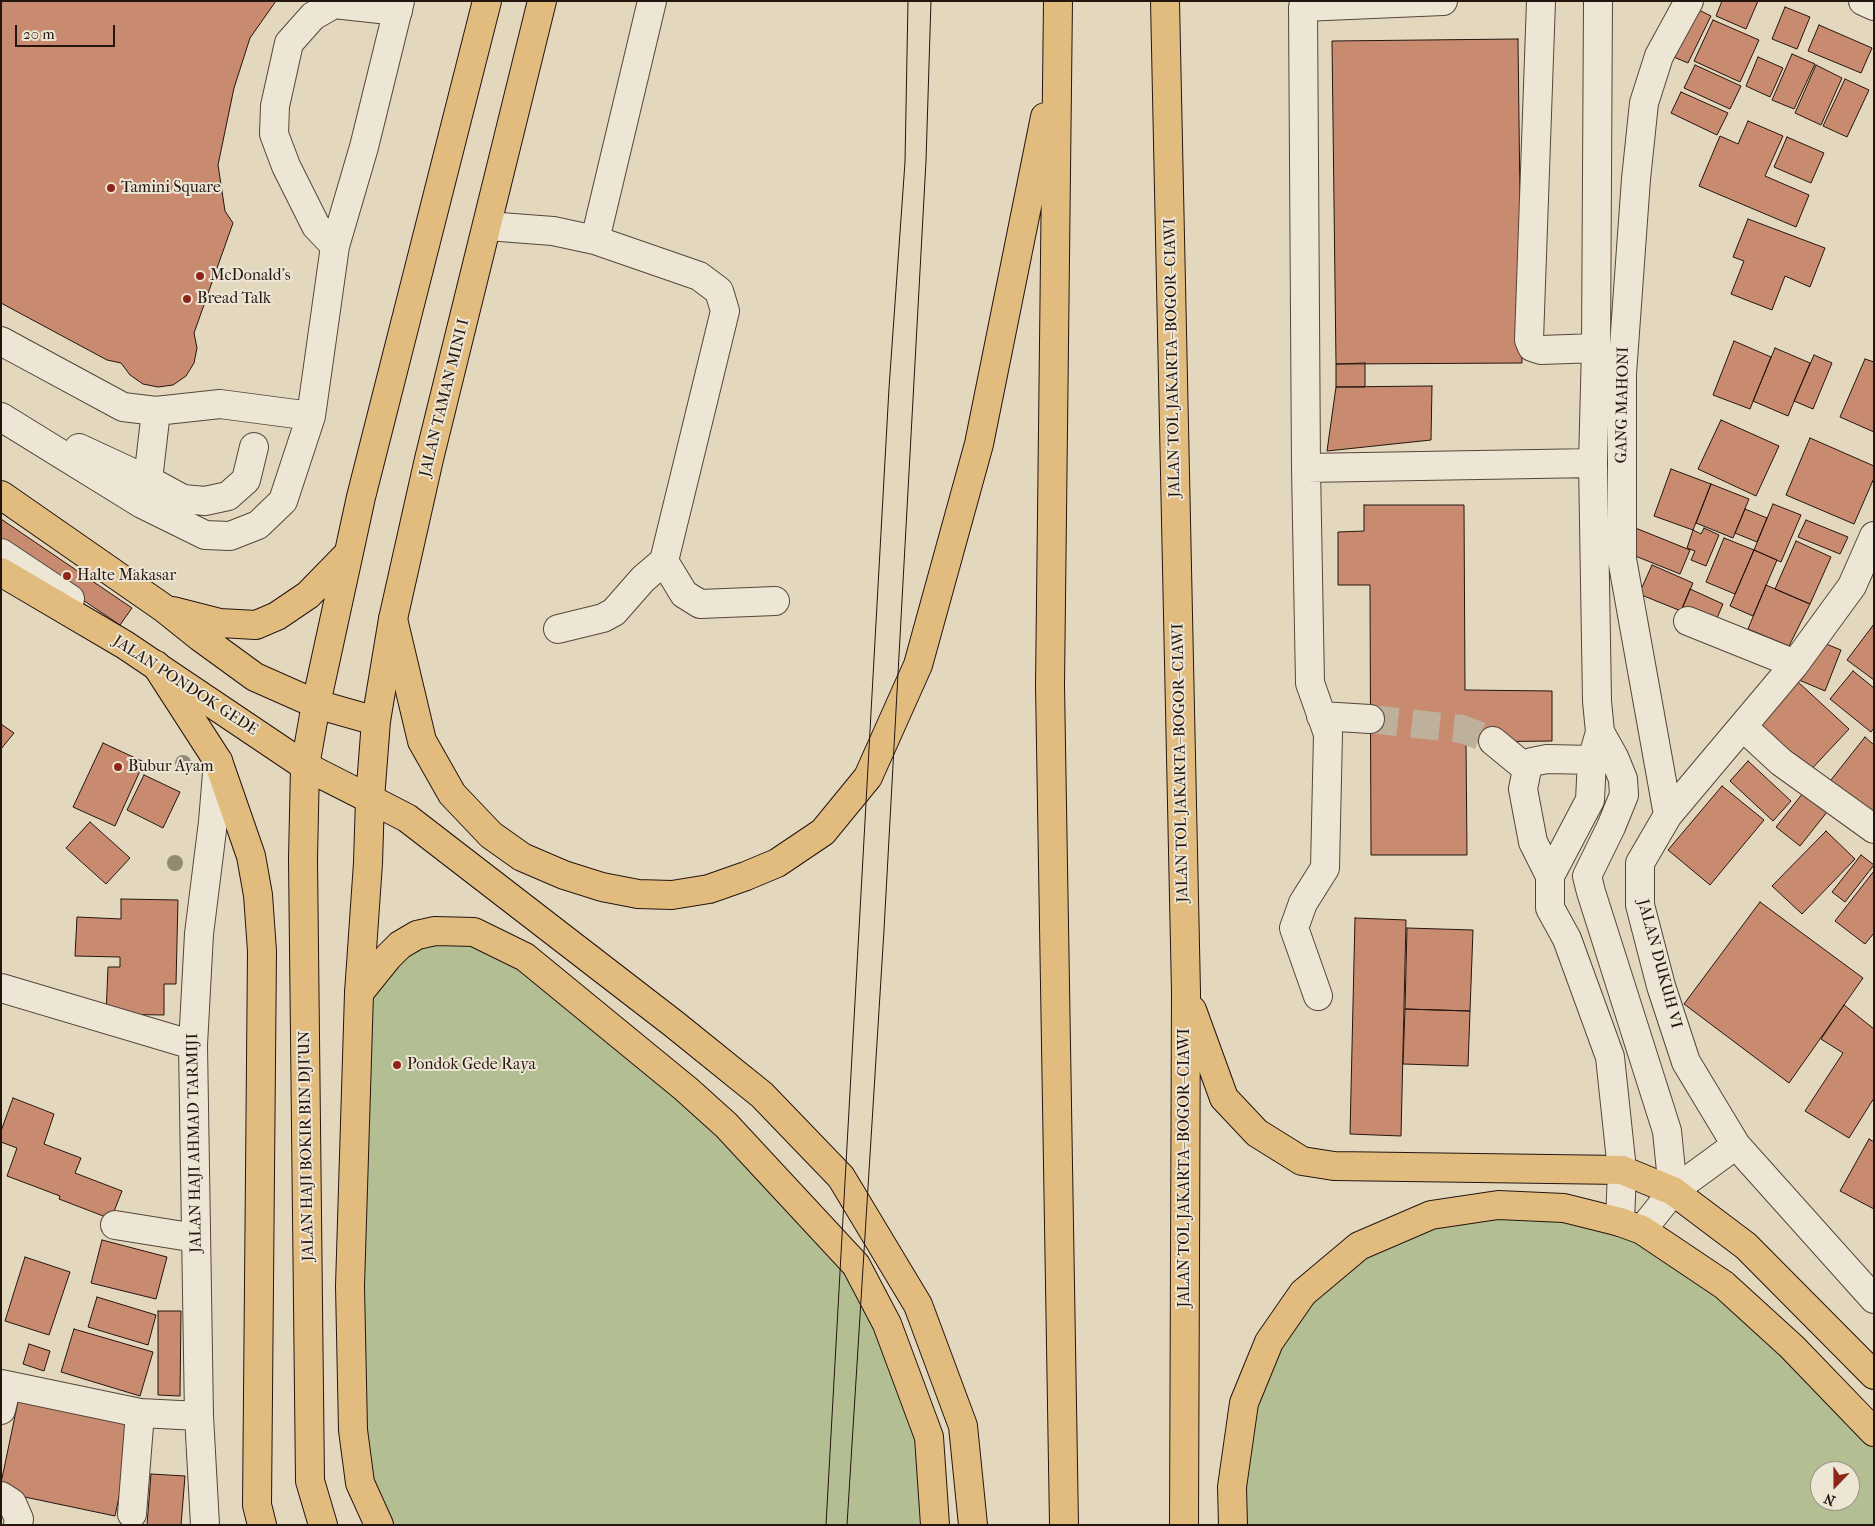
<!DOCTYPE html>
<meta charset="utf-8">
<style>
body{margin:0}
#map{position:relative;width:1875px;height:1526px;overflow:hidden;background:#e3d8be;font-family:"IM FELL French Canon",serif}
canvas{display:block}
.frame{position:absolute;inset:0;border:2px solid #25150f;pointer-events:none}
.north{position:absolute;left:1810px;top:1461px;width:50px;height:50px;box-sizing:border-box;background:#ede6d5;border:1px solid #9d9286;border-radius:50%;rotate:202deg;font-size:14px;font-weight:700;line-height:20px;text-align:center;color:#25150f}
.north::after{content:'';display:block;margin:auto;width:18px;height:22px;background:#8f2418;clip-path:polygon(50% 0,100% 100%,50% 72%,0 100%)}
.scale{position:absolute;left:15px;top:25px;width:100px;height:22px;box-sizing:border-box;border:2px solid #25150f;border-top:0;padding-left:6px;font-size:15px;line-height:18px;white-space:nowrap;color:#25150f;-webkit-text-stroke:4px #ede6d5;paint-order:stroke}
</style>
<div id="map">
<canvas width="1875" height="1526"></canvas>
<div class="frame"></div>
<div class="north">N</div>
<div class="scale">20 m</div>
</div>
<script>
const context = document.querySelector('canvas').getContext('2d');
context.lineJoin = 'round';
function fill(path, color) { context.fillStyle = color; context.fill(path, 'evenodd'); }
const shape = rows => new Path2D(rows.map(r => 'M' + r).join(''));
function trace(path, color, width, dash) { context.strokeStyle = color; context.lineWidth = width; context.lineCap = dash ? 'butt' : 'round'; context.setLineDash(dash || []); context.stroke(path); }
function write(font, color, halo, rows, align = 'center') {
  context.font = font + ' "IM FELL French Canon",serif'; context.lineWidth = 4; context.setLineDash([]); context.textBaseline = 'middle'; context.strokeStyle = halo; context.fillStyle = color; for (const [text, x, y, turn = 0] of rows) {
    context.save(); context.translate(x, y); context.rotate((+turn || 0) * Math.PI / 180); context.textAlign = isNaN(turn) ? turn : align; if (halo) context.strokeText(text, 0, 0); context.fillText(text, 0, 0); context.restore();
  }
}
fill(shape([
 [435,931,525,957,856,1265,929,1437,935,1525,379,1525,360,1483,359,993],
 [1498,1205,1642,1230,1874,1432,1874,1525,1234,1525,1269,1342,1359,1246],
 [1820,1471,1850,1471,1850,1501,1820,1501]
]), '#b3bf92');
const building = shape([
 [1,1,276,1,250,38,234,88,218,165,225,211,233,223,194,333,197,348,194,363,186,376,173,385,158,387,143,384,130,375,121,363,107,360,1,303,1,1],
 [1722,1,1758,1,1746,29,1716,16,1722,1],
 [1693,7,1711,16,1688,63,1669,55,1693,7],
 [1785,7,1810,17,1797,49,1772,39,1785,7],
 [1713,20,1759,40,1740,82,1694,61,1713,20],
 [1819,25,1872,48,1861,73,1808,51,1819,25],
 [1518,39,1522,363,1336,364,1332,41,1518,39],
 [1792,54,1815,64,1794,109,1772,100,1792,54],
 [1758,57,1783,68,1770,97,1746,86,1758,57],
 [1695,65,1741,86,1730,109,1684,88,1695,65],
 [1816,65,1842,78,1821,125,1795,113,1816,65],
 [1845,79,1869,90,1847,137,1823,126,1845,79],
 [1681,92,1728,113,1717,135,1671,113,1681,92],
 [1748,121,1783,136,1765,176,1809,195,1796,227,1699,186,1720,136,1738,144,1748,121],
 [1787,137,1824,153,1811,183,1774,167,1787,137],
 [1748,219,1825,248,1810,287,1785,276,1772,310,1731,294,1744,261,1733,257,1748,219],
 [1734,341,1771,357,1750,409,1713,395,1734,341],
 [1775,348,1810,363,1788,416,1753,401,1775,348],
 [1814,355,1832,363,1813,409,1794,401,1814,355],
 [1865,359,1874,362,1874,432,1840,417,1865,359],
 [1365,363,1365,387,1336,387,1336,364,1365,363],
 [1432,386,1431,440,1327,451,1336,387,1432,386],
 [1721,420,1779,446,1756,496,1698,469,1721,420],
 [1810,438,1874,466,1874,478,1854,524,1786,495,1810,438],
 [1671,469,1711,484,1693,530,1654,516,1671,469],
 [1711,484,1749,499,1733,538,1696,523,1711,484],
 [1773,504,1801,515,1781,562,1754,550,1773,504],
 [1364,505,1464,505,1465,690,1552,691,1552,741,1466,742,1467,855,1371,855,1370,585,1338,585,1338,532,1364,531,1364,505],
 [1745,509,1767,518,1757,542,1735,533,1745,509],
 [1,519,132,608,120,625,1,545,1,519],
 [1806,520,1848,537,1840,554,1798,537,1806,520],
 [1633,527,1690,550,1680,574,1623,551,1633,527],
 [1704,528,1719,535,1706,566,1691,560,1695,551,1687,548,1693,530,1701,534,1704,528],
 [1724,538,1754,550,1735,594,1706,582,1724,538],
 [1796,541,1831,557,1810,604,1775,589,1796,541],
 [1754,550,1777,560,1753,616,1730,606,1754,550],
 [1652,565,1693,583,1681,611,1639,594,1652,565],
 [1766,585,1810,604,1789,646,1748,629,1766,585],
 [1690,589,1723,604,1714,625,1681,611,1690,589],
 [1874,624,1874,680,1847,660,1874,624],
 [1816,640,1841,650,1825,691,1799,680,1816,640],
 [1853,671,1874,688,1874,728,1871,732,1830,699,1853,671],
 [1798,682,1849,729,1806,775,1755,727,1798,682],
 [1,724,14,733,1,749,1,724],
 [1865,737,1874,745,1874,822,1827,785,1865,737],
 [103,743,144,762,115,826,73,807,103,743],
 [1748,761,1791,801,1773,821,1730,781,1748,761],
 [144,775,180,792,163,828,127,810,144,775],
 [1722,786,1764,820,1710,885,1668,850,1722,786],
 [1803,793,1827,812,1800,846,1776,827,1803,793],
 [90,822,130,858,106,884,66,848,90,822],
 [1826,831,1855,859,1802,914,1772,886,1826,831],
 [1861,855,1874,865,1845,902,1832,892,1861,855],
 [1874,871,1874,933,1865,944,1835,921,1874,871],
 [121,899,178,900,176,984,164,984,164,1015,106,1014,108,967,120,967,120,957,75,956,77,917,121,919,121,899],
 [1760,902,1863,978,1789,1083,1684,1004,1760,902],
 [1355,918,1406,920,1401,1136,1350,1134,1355,918],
 [1407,928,1473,930,1470,1011,1405,1009,1407,928],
 [1844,1005,1874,1029,1874,1098,1849,1138,1805,1111,1843,1053,1821,1039,1844,1005],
 [1405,1009,1470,1011,1468,1066,1403,1064,1405,1009],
 [13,1098,54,1114,44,1144,81,1158,75,1173,122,1191,111,1219,59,1199,60,1196,7,1176,17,1148,1,1142,1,1131,13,1098],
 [1869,1139,1874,1142,1874,1209,1840,1191,1869,1139],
 [102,1240,167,1257,156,1299,91,1283,102,1240],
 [25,1257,70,1272,49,1335,5,1321,25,1257],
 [97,1297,156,1315,148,1345,88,1327,97,1297],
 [158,1311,181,1311,180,1396,158,1395,158,1311],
 [74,1329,153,1352,140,1396,61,1372,74,1329],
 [29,1344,50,1351,44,1371,23,1364,29,1344],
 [20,1392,136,1416,115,1516,1,1492,1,1483,20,1392],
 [151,1474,185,1476,181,1525,147,1525,151,1474]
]);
fill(building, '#c98b70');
trace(building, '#25150f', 1);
trace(shape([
 [1370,719,1462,729,1493,741]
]), '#bdb19b', 28, [28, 14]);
const minor = shape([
 [1541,1,1529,340,1532,347,1541,350,1596,348],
 [1598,1,1596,348,1593,463,1597,701,1600,732,1592,760,1590,800,1550,876,1550,908,1567,939,1610,1057,1622,1170,1620,1222],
 [1863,1,1874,6],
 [487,226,553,231,595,240,652,1],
 [595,240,699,276,719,291,725,311,664,561,684,594,700,604,775,601],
 [335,246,316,226,286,166,274,134,275,106,289,43,313,16,334,4,398,11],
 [1,341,123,407,156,411,220,404,311,416],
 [1,417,142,504,205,535,230,536,258,525,283,501,311,416,335,246,364,147,400,1],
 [79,448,148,480,183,499,205,501,228,496,246,480,254,447],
 [1306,468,1593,463],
 [148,480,156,411],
 [1,553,70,599],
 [1688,621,1795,664],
 [558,629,603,618,614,612,643,579,664,561],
 [1321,716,1370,719],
 [1743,727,1781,762,1874,829],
 [1600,732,1614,757,1623,779,1624,795,1611,827,1587,876,1591,892,1667,1131,1673,1191],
 [1493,741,1527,769],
 [1668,815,1622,559,1622,374,1636,179,1644,103,1659,56,1689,1],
 [1550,876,1533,842,1523,789,1527,769,1532,762,1547,759,1592,760,1610,758],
 [1,988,193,1045],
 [1318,996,1294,928,1303,903,1325,868,1328,734,1310,683,1306,468,1303,7,1443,1],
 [1736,1145,1874,1299],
 [115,1225,196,1238],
 [1642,1230,1673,1191,1736,1145,1686,1062,1661,986,1640,905,1640,863,1668,815,1795,664,1852,586,1874,536],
 [1,1384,140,1413,199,1416],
 [1,1410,7,1385],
 [1,1496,12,1503,19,1519,18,1525],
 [132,1514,140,1413],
 [205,1525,199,1416,193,1045,199,934,213,822,218,761]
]);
const major = shape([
 [1,495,165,609,200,637,255,677,316,704,376,721],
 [1,572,125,645,305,766,370,799],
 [173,611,220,623,256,625,277,616,308,595,348,554],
 [1622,1170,1673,1191,1746,1246,1874,1375],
 [1620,1222,1642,1230,1724,1285,1792,1347,1874,1432],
 [323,1525,310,1481,303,859,305,766,316,704,361,497,487,1],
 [379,1525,360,1483,353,1430,350,1286,359,993,368,863,370,799,376,721,393,619,429,459,542,1]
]);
const highway = shape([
 [1058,1,1050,685,1064,1525],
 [1165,1,1186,992,1184,1525],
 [393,619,422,741,452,794,491,835,522,857,564,875,602,887,638,894,672,895,709,889,746,876,777,863,823,832,868,777,918,665,979,444,1045,117],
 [156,665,218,761,251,856,258,895,262,951,257,1505,262,1525],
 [370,799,407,818,674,1024,762,1095,841,1177,918,1305,963,1426,973,1525],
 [359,993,388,957,400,945,417,935,435,931,474,932,525,957,686,1089,726,1125,856,1265,887,1324,929,1437,935,1525],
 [1192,1010,1224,1098,1257,1133,1302,1161,1334,1166,1622,1170],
 [1233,1525,1232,1487,1244,1403,1269,1342,1303,1293,1359,1246,1431,1215,1498,1205,1564,1208,1620,1222]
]);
trace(minor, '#54463b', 30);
trace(major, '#25150f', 30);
trace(highway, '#25150f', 30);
trace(minor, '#ede6d5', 28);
trace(major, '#e2bc7f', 28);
trace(highway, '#e2bc7f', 28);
trace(shape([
 [826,1525,889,388,905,162,908,1],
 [847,1525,884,930,926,161,931,1]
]), '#25150f', 1);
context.fillStyle = '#928973';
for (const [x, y] of [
 [183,763],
 [175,863]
]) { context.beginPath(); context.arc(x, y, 8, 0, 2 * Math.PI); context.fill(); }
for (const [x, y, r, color] of [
 [111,188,5,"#8f2418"],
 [200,276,5,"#8f2418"],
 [187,299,5,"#8f2418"],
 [67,576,5,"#8f2418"],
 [118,767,5,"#8f2418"],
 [397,1065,5,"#8f2418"]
]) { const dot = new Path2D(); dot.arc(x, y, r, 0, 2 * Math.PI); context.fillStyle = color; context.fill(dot); trace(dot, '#ede6d5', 2); }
write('16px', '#25150f', '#ede6d5', [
 ["Tamini Square",121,188],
 ["McDonald's",210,276],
 ["Bread Talk",197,299],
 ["Halte Makasar",77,576],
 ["Bubur Ayam",128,767],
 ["Pondok Gede Raya",407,1065]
], 'left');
write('16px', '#25150f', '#ede6d5', [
 ["JALAN TOL JAKARTA–BOGOR–CIAWI",1173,358,-91],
 ["JALAN TAMAN MINI I",445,398,-76],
 ["GANG MAHONI",1623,405,-89],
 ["JALAN PONDOK GEDE",185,686,33],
 ["JALAN TOL JAKARTA–BOGOR–CIAWI",1181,763,-91],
 ["JALAN DUKUH VI",1659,964,75],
 ["JALAN HAJI AHMAD TARMIJI",195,1143,-91],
 ["JALAN HAJI BOKIR BIN DJI'UN",307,1146,-91],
 ["JALAN TOL JAKARTA–BOGOR–CIAWI",1185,1168,-90]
]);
</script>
